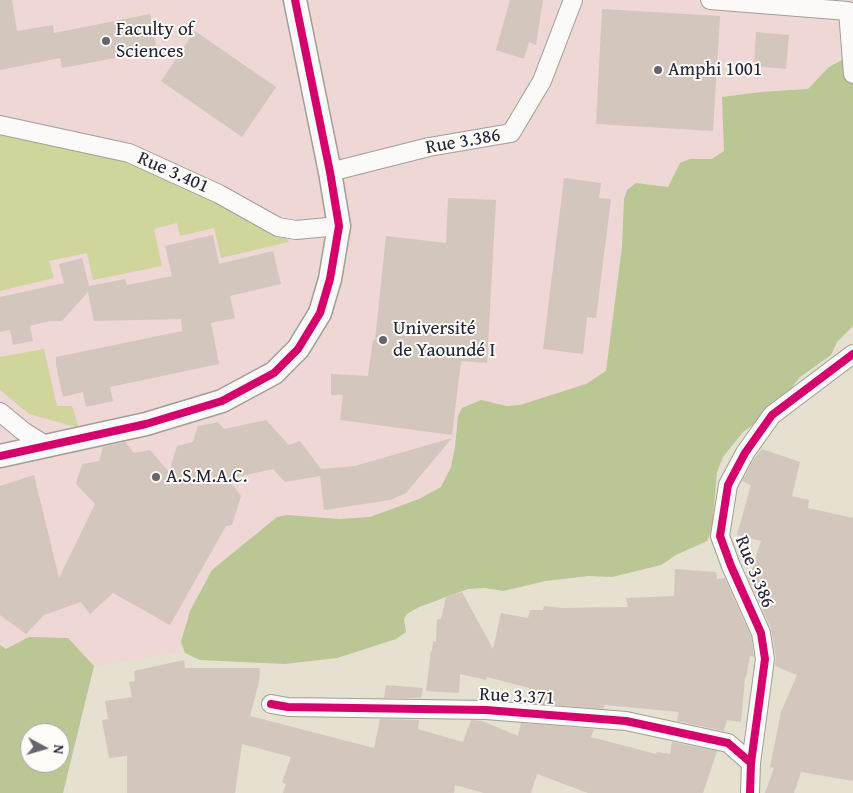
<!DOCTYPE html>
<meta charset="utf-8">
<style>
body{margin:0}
#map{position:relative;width:853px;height:793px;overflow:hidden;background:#e5e0d0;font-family:"Gentium Book Plus",serif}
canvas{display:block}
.north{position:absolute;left:20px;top:723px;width:50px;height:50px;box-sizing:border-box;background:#fdfcf7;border:1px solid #a5a5ac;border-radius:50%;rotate:96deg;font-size:14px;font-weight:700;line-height:20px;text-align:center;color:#22223b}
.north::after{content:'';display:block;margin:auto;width:18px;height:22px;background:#66646f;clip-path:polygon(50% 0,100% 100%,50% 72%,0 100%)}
</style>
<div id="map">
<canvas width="853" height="793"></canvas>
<div class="north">N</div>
</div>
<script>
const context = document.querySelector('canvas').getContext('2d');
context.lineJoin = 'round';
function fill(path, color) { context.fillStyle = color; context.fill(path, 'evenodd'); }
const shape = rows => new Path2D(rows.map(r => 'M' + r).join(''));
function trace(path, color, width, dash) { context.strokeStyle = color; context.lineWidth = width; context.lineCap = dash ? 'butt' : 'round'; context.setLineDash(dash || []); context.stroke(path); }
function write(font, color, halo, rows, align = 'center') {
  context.font = font + ' "Gentium Book Plus",serif'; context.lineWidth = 4; context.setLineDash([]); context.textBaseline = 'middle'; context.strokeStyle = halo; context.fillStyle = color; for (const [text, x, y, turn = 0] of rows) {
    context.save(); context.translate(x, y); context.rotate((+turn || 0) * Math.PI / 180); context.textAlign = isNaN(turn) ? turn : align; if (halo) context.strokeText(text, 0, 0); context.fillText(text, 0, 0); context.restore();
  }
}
fill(shape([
 [0,0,853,0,853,226,382,621,94,666,63,793,0,793],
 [30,733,60,733,60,763,30,763]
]), '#eed7d5');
fill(shape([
 [0,125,129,153,278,227,289,242,221,258,214,228,180,236,177,223,154,229,162,266,93,280,87,253,49,261,54,278,0,291],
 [44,349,57,406,72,406,79,428,29,414,0,390,0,357]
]), '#d0d69b');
fill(shape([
 [853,54,853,326,837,342,831,355,800,377,776,408,743,432,723,457,717,472,712,529,707,541,676,555,661,565,612,577,588,576,546,581,503,591,485,588,468,589,419,607,407,614,404,619,406,632,396,639,337,658,285,664,200,660,185,653,181,642,190,611,212,570,277,517,287,515,339,519,370,517,419,499,441,487,451,467,455,447,458,416,462,408,481,400,507,406,520,405,586,384,606,371,622,247,624,199,627,190,636,183,668,187,680,163,690,159,712,159,724,151,722,97,761,92,808,89,829,67],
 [29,637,68,638,94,666,63,793,0,793,0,645,6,649],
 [30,733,60,733,60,763,30,763]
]), '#bac694');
fill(shape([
 [0,0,12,0,17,31,53,25,54,33,150,14,157,50,62,68,60,58,0,70],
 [510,0,543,0,536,45,529,42,524,59,496,50],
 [602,9,720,16,713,131,596,124],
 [195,31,276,87,242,137,161,81],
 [756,32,789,35,786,69,754,66],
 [564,178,601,183,599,198,611,199,596,318,587,317,583,354,543,349],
 [448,198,496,200,487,363,461,361,452,435,340,420,343,395,331,395,331,374,368,376,373,340,375,340,386,236,446,243],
 [213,235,219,264,273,251,281,284,230,296,235,318,211,323,219,364,110,387,113,401,86,407,83,392,63,397,56,365,56,357,182,331,181,319,94,321,88,292,62,321,50,321,30,326,33,341,13,345,10,330,0,332,0,297,64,283,59,264,82,258,89,286,125,279,127,285,172,276,165,246],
 [266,420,289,445,300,441,321,469,355,466,452,438,406,493,390,500,324,510,320,476,285,482,273,469,228,479,241,496,232,525,226,526,170,625,113,593,90,614,81,602,44,615,26,634,0,615,0,486,34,475,59,578,95,504,76,484,82,464,99,461,103,447,125,442,134,453,150,450,169,472,177,446,193,442,198,426,218,422,224,429],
 [762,449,800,462,792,496,809,500,808,508,853,518,853,781,801,772,794,793,765,793,774,768,770,767,781,712,797,675,775,666,776,657,771,629,747,575,750,575,761,541,737,535,751,485,742,481,754,459],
 [675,569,716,572,717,579,725,578,751,636,754,657,750,656,746,677,745,677,741,722,727,720,724,731,677,721,679,712,605,705,603,709,528,703,530,697,527,696,529,688,487,677,486,680,460,674,459,693,426,691,431,651,432,651,433,641,436,642,437,619,441,619,446,597,462,592,493,649,501,613,528,618,530,610,543,610,544,606,563,608,628,607,626,598,674,596],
 [184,660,185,668,260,668,259,682,250,716,374,748,380,719,419,720,418,729,463,742,471,720,482,721,518,736,521,723,594,729,591,737,656,754,657,752,670,754,672,742,717,751,703,793,588,793,537,774,531,793,484,793,455,785,454,793,283,793,286,784,282,782,291,757,242,744,235,793,127,793,127,756,109,758,102,720,108,719,105,701,132,697,129,682,135,681,134,671],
 [386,685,423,688,421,698,384,698]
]), '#d3c6bd');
const minor = shape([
 [710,0,848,11,853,74],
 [0,125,129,153,219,194,278,227,296,230,339,226],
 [330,172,429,147,511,133,542,81,573,0],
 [0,412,23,431,45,445],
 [271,704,288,707,486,710,626,721,728,743,751,763],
 [750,793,751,763,765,659,761,633,731,566,720,536,728,485,745,453,772,415,853,354]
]);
const tertiary = shape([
 [0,456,146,424,222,401,274,373,298,349,320,313,330,279,339,226,330,172,295,0]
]);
trace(minor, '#a19e98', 20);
trace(tertiary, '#a19e98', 25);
trace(minor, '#fbfaf8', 18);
trace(tertiary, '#fbfaf8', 22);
trace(shape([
 [0,456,146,424,222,401,274,373,298,349,320,313,330,279,339,226,330,172,295,0],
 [271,704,288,707,486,710,626,721,728,743,751,763],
 [750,793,751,763,765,659,761,633,731,566,720,536,728,485,745,453,772,415,853,354]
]), '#d6006c', 8);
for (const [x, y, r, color] of [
 [106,41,5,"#66646f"],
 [658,70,5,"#66646f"],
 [383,340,5,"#66646f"],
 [156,477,5,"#66646f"]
]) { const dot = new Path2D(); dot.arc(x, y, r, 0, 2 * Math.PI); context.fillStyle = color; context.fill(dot); trace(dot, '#fdfcf7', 2); }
write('19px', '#22223b', '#fdfcf7', [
 ["Faculty of",116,30],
 ["Sciences",116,52],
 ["Amphi 1001",668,70],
 ["Université",393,329],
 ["de Yaoundé I",393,351],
 ["A.S.M.A.C.",166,477]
], 'left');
write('19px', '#22223b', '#fdfcf7', [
 ["Rue 3.386",463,142,-10],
 ["Rue 3.401",173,173,24],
 ["Rue 3.386",754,572,68],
 ["Rue 3.371",517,697,3]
]);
</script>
